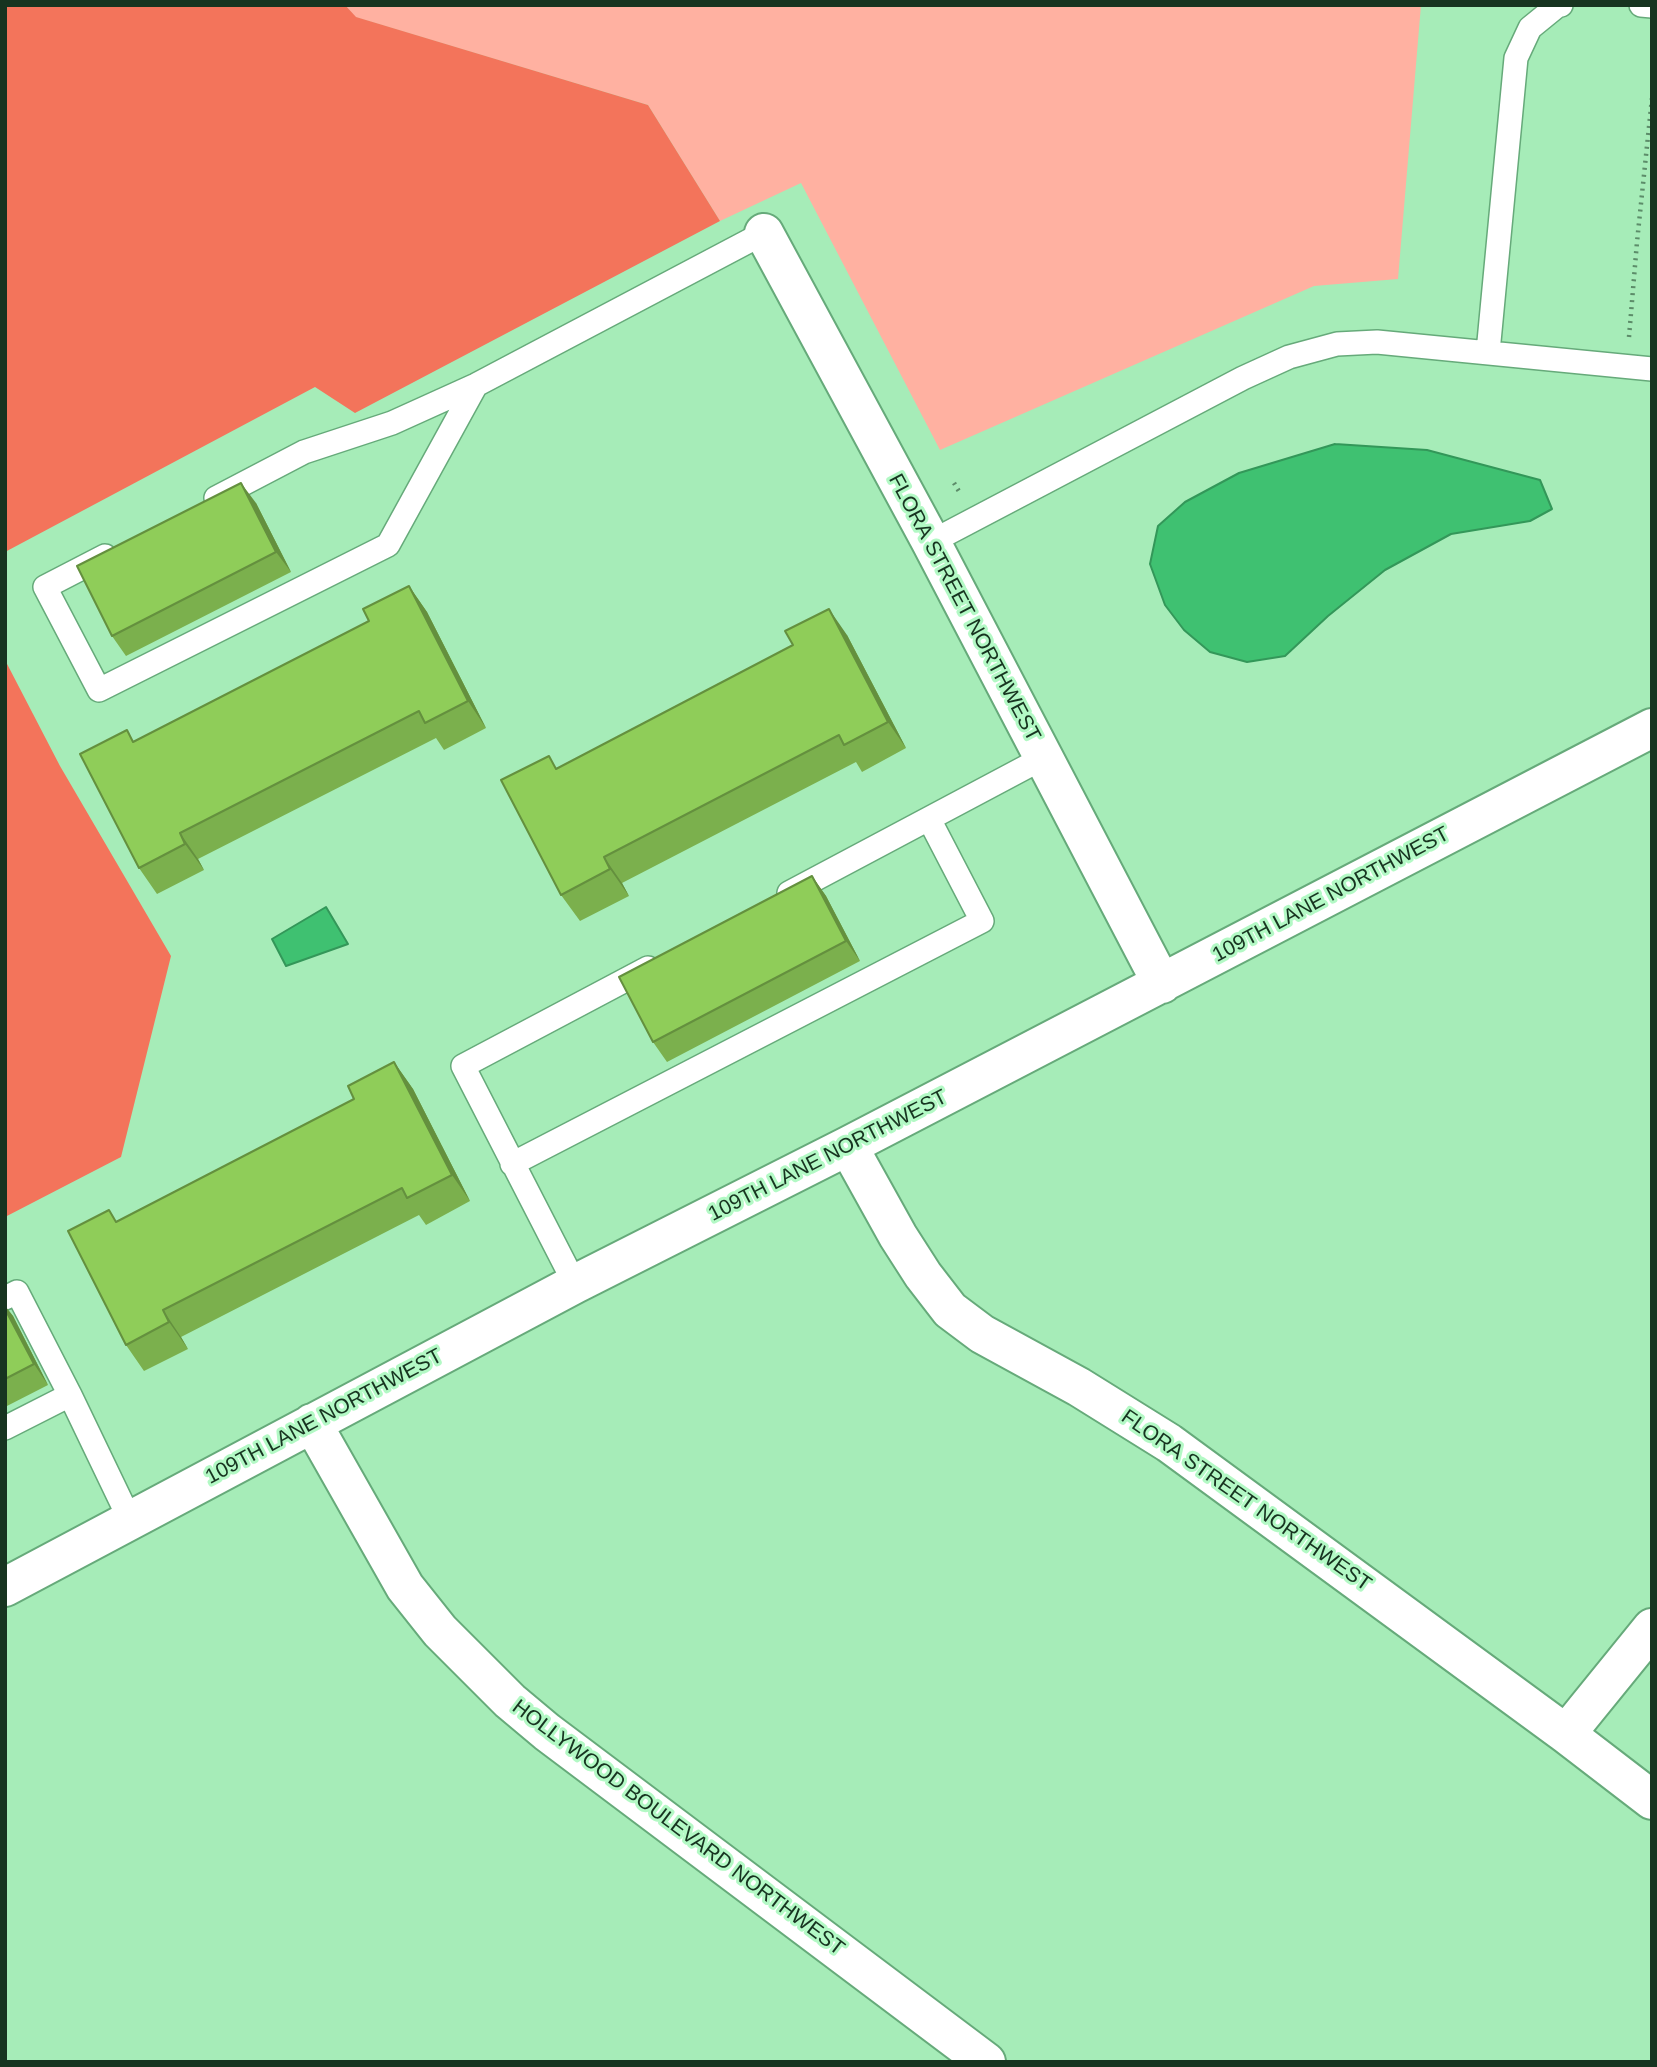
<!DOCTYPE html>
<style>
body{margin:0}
#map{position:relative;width:1657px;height:2067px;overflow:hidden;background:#a6ecb8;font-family:Arial,sans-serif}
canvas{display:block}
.frame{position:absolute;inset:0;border:7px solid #173420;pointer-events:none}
</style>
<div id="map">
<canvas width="1657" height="2067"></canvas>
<div class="frame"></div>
</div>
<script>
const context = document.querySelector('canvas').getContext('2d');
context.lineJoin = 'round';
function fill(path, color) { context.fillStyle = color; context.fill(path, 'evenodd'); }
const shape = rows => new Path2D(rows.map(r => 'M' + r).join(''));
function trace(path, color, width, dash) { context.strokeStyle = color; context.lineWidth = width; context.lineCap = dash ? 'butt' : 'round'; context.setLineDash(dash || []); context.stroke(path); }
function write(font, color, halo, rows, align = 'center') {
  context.font = font + ' Arial,sans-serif'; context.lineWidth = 6; context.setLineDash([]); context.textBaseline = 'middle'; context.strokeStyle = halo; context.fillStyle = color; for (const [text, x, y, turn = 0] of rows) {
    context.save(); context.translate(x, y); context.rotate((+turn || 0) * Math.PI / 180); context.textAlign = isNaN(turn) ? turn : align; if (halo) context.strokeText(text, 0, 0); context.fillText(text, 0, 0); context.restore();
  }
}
fill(shape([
 [345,5,1421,5,1398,279,1314,286,940,450,801,183,720,221,648,105,355,17]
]), '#ffb1a1');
fill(shape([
 [5,5,345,5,356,17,648,105,720,221,355,413,315,387,5,552],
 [5,660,60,766,171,956,121,1157,5,1217]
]), '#f3745b');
const water = shape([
 [1335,444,1427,450,1540,480,1552,509,1530,521,1451,534,1385,570,1328,616,1285,656,1247,662,1210,652,1184,630,1165,605,1150,564,1158,526,1185,502,1239,473,1335,444],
 [326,907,348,944,286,966,272,939,326,907]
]);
fill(water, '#3fc171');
trace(water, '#339759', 2);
const service = shape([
 [1641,5,1652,6],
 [1488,352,1516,58,1530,28,1557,6,1561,5],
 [216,498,304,452,392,423,476,385,764,233],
 [931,542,1243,378,1289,357,1337,344,1377,342,1652,369],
 [105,556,45,587,99,690,388,545,476,385],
 [789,893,1043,758],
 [512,1164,982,921,929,819],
 [575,1284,463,1066,648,968],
 [5,1298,17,1292,70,1395],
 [5,1428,70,1395,130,1520]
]);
const minor = shape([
 [764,233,931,542,1162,984],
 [848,1146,898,1236,923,1275,950,1310,982,1334,1079,1387,1169,1443,1566,1734,1652,1800],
 [312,1423,405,1587,440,1631,510,1701,547,1732,986,2062],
 [5,1587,575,1284,848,1146,1652,728],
 [1566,1734,1652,1628]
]);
trace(service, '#66aa7a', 26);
trace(minor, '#66aa7a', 42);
trace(shape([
 [1629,337,1637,242,1652,98],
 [954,483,960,493]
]), '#5c8c69', 4.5, [2, 5]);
trace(service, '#fff', 23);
trace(minor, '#fff', 38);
fill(shape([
 [256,503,291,572,126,656,112,636],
 [409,586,427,612,486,728,444,750,436,738,198,859,204,870,157,894,139,868,135,741,369,621],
 [847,635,906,748,862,772,856,762,622,883,629,896,580,921,561,895,557,768],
 [812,876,826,896,860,961,667,1062,653,1042],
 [394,1062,413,1089,470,1201,426,1225,419,1215,181,1337,188,1349,144,1371,126,1345,117,1221,354,1099],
 [5,1306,13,1316,48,1385,5,1407]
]), '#7bb04d');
fill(shape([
 [241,483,256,503,291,572,276,552],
 [409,586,427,612,486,728,468,701],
 [829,609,847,635,906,748,888,722],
 [180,833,198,859,204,870,185,844],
 [604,857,622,883,629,896,610,869],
 [812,876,826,896,860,961,846,941],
 [394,1062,413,1089,470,1201,452,1175],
 [5,1306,13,1316,48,1385,34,1364,5,1309],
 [163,1310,181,1337,188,1349,169,1322]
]), '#64903e');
const building = shape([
 [241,483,276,552,112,636,77,566,241,483],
 [409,586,468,701,425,723,419,711,180,833,185,844,139,868,80,754,127,730,133,742,369,621,363,609,409,586],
 [829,609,888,722,844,745,839,735,604,857,610,869,561,895,501,780,549,756,556,769,793,645,785,631,829,609],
 [812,876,846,941,653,1042,619,977,812,876],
 [394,1062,452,1175,407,1198,402,1188,163,1310,169,1322,126,1345,68,1231,109,1210,116,1222,354,1099,348,1086,394,1062],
 [5,1309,34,1364,5,1379,5,1309]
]);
fill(building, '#8fcd59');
trace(building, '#64903e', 2);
write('21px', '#173420', '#b3f9c5', [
 ["FLORA STREET NORTHWEST",964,608,62],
 ["109TH LANE NORTHWEST",1331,895,-28],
 ["109TH LANE NORTHWEST",828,1156,-27],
 ["109TH LANE NORTHWEST",324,1417,-28],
 ["FLORA STREET NORTHWEST",1246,1501,35],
 ["HOLLYWOOD BOULEVARD NORTHWEST",678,1828,37]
]);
</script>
